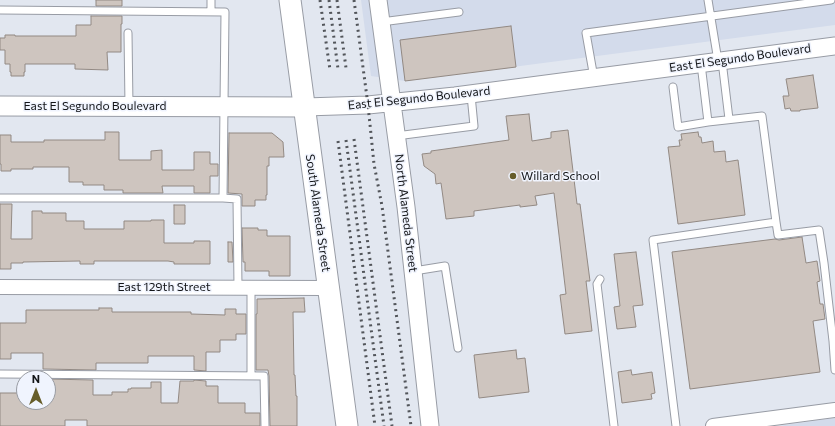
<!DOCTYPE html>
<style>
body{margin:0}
#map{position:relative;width:835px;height:426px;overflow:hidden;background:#e2e7f0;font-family:Commissioner,sans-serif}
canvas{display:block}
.north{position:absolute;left:16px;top:370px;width:40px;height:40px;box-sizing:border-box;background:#f0f4fe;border:1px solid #989ba2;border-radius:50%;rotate:0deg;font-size:11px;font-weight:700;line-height:16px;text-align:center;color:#131518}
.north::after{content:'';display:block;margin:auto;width:14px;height:18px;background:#665d2a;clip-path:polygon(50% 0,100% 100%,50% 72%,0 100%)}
</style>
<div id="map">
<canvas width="835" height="426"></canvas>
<div class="north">N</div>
</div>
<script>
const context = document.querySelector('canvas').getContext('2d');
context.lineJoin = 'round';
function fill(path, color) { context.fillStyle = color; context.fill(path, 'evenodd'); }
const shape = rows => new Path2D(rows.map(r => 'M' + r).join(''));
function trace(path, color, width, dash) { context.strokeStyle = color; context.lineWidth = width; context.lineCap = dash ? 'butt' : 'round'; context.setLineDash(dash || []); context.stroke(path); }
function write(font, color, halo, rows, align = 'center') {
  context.font = font + ' Commissioner,sans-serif'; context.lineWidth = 3; context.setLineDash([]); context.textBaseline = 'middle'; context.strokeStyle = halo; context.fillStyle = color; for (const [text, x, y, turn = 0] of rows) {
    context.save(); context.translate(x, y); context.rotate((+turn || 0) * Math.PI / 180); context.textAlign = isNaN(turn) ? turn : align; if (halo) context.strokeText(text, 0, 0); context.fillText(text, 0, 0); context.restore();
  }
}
fill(shape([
 [361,0,835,0,835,25,405,81,371,76],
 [835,418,835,426,778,426]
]), '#d3dbeb');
const building = shape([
 [96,0,122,0,122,6,96,6,96,0],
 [91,16,122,16,122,24,121,24,121,52,107,52,108,70,75,69,75,64,25,64,25,72,24,72,24,76,11,76,11,72,10,72,10,64,5,64,5,50,0,50,0,38,5,38,5,35,15,35,15,36,76,36,76,25,91,25,91,16],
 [511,26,516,67,405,81,400,40,511,26],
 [813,75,818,108,800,110,800,111,791,111,790,108,785,109,783,96,789,96,786,79,813,75],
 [529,114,532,141,551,138,551,132,568,130,577,204,580,204,590,281,586,281,592,331,565,334,560,295,566,294,554,193,535,196,537,205,520,207,520,205,474,211,474,216,446,219,441,183,436,184,435,174,424,166,422,154,431,153,431,151,509,140,506,116,529,114],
 [105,132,119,132,119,160,151,160,151,151,162,150,162,170,194,170,194,152,210,152,210,164,218,164,218,176,210,176,210,193,194,193,194,186,162,186,163,193,123,193,123,190,104,190,104,185,83,185,83,182,69,182,69,167,33,167,33,169,11,169,11,171,1,171,1,164,0,164,0,135,11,135,11,142,44,142,44,140,105,140,105,132],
 [698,132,699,137,701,137,702,143,713,141,714,152,725,151,726,162,738,160,745,215,678,224,668,147,680,146,679,140,682,140,681,134,698,132],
 [229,133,272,133,283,142,284,157,269,157,269,166,267,166,267,195,266,195,266,200,255,200,255,206,242,206,242,194,228,193,229,133],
 [0,204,12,204,11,239,32,239,32,211,42,211,42,213,66,213,66,221,84,221,84,229,124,229,124,221,151,221,151,220,164,220,164,243,194,243,194,241,210,241,210,264,174,264,174,262,168,261,94,261,94,264,80,264,80,261,23,262,23,263,11,263,11,269,0,269,0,204],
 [174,205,185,205,185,224,174,224,174,205],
 [242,228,258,228,258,230,267,230,267,236,290,236,290,276,269,276,269,271,245,271,245,262,243,262,242,228],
 [802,237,806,263,817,261,820,281,817,282,820,304,823,304,825,319,813,321,820,372,690,389,672,252,775,239,779,240,802,237],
 [228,242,232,242,233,262,228,262,228,242],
 [636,252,643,305,633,306,636,327,617,329,614,307,620,306,614,254,636,252],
 [304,298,305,312,293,312,294,375,295,375,296,396,297,396,297,426,270,426,269,376,268,370,256,370,256,314,257,314,257,299,304,298],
 [99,308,112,308,112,312,191,312,191,314,225,315,225,309,236,309,236,314,246,314,246,334,236,334,236,340,220,340,220,352,206,352,206,371,194,370,194,356,148,356,148,363,96,363,96,370,43,369,43,353,11,353,11,359,0,359,0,323,26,323,26,310,99,310,99,308],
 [516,350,517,359,525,358,529,392,479,398,474,355,516,350],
 [631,370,632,375,652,372,655,393,651,394,652,399,622,403,618,372,631,370],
 [48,379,93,380,93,395,112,395,112,392,128,392,128,389,131,389,131,388,151,388,151,382,161,382,161,403,178,403,180,381,194,381,194,380,206,381,206,386,218,386,218,403,245,403,245,413,260,413,260,426,87,426,87,420,65,420,65,426,0,426,0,393,24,393,24,402,48,402,48,379]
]);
fill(building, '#cec5bf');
trace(building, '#928983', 1);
const service = shape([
 [211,0,211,12],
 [708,0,718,61],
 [0,10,225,12,223,198],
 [381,22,459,12],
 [128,33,129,106],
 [722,61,729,119],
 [594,78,586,33,831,0],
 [673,87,678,127,708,122],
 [396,136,474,126,471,95],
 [0,198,223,198,237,199,238,288],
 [776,222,778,235,819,230,824,263,833,341,835,370],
 [414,271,445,266,458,348],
 [600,279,597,284,614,426],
 [251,288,251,376],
 [0,374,264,376,265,426],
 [676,426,653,240,776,222,762,116,708,122,701,64]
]);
const minor = shape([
 [0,287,328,288],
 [713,426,835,410]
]);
const tertiary = shape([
 [378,0,406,207,430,426],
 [305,107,368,105,455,96,835,46]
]);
const secondary = shape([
 [0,106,305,107]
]);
const primary = shape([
 [290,0,347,426]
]);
trace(service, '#989ca5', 9);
trace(minor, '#989ca5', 16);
trace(tertiary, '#989ca5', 19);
trace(secondary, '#989ca5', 21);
trace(primary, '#989ca5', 23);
trace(service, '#fff', 7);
trace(minor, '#fff', 14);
trace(tertiary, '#fff', 17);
trace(secondary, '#fff', 19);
trace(primary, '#fff', 21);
trace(shape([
 [320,0,330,70],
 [329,0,338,69],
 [337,0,346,68],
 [354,0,368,105,374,164,382,206,411,426],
 [354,139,392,426],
 [346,140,384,426],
 [338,141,375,426]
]), '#52555a', 3, [2, 4]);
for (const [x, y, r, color] of [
 [513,176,4,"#665d2a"]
]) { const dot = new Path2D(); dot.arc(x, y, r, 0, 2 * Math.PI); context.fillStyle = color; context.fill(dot); trace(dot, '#f0f4fe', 1.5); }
write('12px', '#131518', '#f0f4fe', [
 ["East El Segundo Boulevard",740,58,-8],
 ["East El Segundo Boulevard",419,98,-6],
 ["East El Segundo Boulevard",95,106],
 ["South Alameda Street",318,213,82],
 ["North Alameda Street",406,213,83],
 ["East 129th Street",164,287]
]);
write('12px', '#131518', '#f0f4fe', [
 ["Willard School",521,176]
], 'left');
</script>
